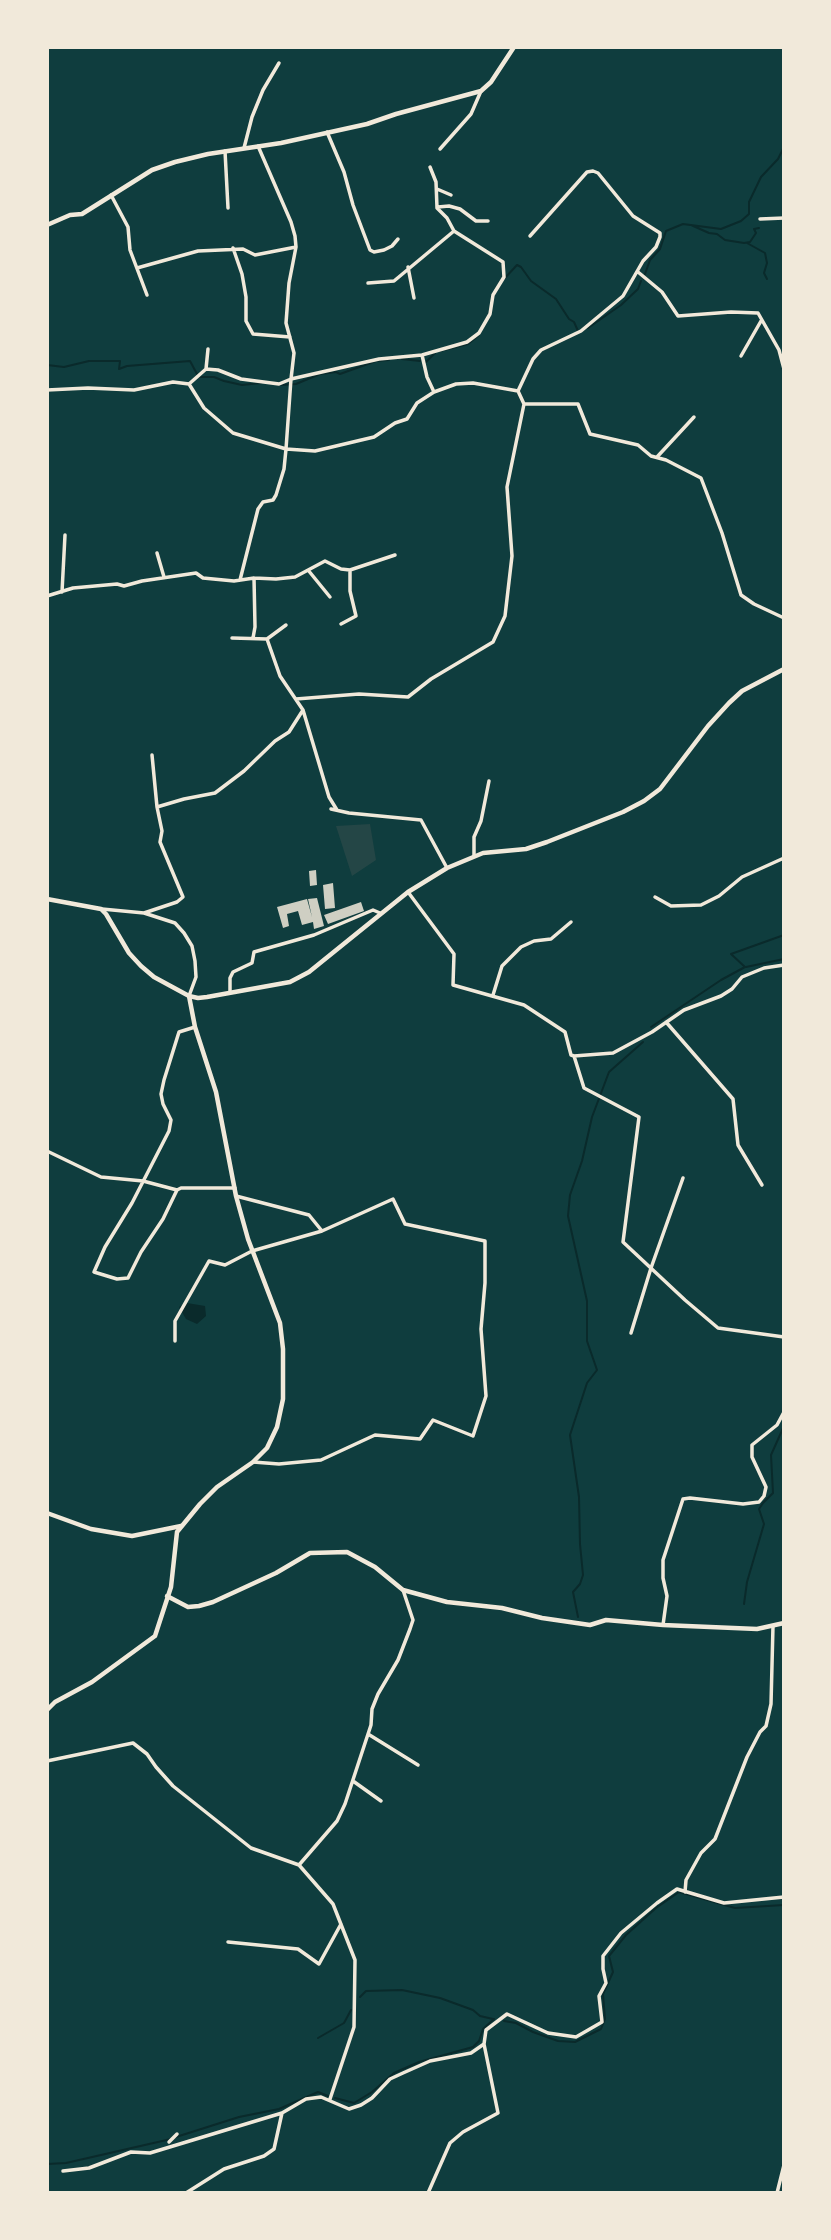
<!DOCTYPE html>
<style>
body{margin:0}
#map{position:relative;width:831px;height:2240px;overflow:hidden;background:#0f3d3e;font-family:Karla,sans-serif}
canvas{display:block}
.frame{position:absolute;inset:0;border:49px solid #f1e9da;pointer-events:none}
</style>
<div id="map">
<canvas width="831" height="2240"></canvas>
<div class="frame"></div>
</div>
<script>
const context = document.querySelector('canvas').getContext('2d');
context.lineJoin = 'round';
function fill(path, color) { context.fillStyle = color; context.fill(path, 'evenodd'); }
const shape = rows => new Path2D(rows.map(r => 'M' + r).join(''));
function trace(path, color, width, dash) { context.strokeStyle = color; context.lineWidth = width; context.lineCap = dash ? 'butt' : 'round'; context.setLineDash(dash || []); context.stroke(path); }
fill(shape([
 [370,824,376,860,352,876,336,826]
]), '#244646');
fill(shape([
 [187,1303,205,1306,206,1316,197,1324,186,1319,179,1307]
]), '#0a2a2b');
trace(shape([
 [691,225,709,233,717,234,725,240,744,243,750,242,756,233,754,229,759,228],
 [747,243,765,253,767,263,764,273,767,279],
 [645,274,650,260,660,249,666,231,683,224,721,229,741,221,749,214,749,202,761,177,778,159,784,147],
 [504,279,517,265,521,267,531,281,556,299,569,319,574,322,578,331],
 [588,328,621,305,638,289,641,281],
 [440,351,468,344,479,335],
 [402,359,420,361],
 [426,362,435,353],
 [47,365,64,367,89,361,120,361,119,369,127,366,190,361,197,374],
 [200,377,214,377,224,381,242,385,261,383],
 [281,385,296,384,320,374,336,372,340,374,376,361,389,360],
 [746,967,784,959],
 [651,1027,721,980,745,967,731,954,784,935],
 [744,1604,747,1582,764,1524,759,1509,763,1503,773,1493,771,1455,784,1426],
 [578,1617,573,1592,580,1584,583,1575,580,1544,579,1497,570,1435,587,1383,597,1370,587,1341,587,1301,568,1216,570,1195,582,1161,592,1117,609,1072,643,1042],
 [360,1997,366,1991,402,1990,440,1998,473,2010,480,2016,493,2019],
 [504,2021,516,2023,533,2032,558,2041,575,2042,601,2029,605,2019,603,1994,613,1972,609,1956,626,1935,656,1908,679,1892,735,1908,784,1905],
 [318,2038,344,2023,351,2010],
 [335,2098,354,2103,372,2092,394,2073,419,2062,473,2047,479,2041,483,2029,494,2019],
 [176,2137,239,2117,279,2109,318,2092,328,2096],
 [47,2164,66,2163,171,2139]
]), '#0a2a2b', 2);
fill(shape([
 [316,870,317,885,310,886,309,871],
 [333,883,335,908,325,909,323,885],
 [317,898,324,926,314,929,313,922,302,925,298,911,287,914,289,926,283,928,277,907,307,899,312,917,308,899],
 [361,902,364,911,328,924,324,915]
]), '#cfcfc3');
trace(shape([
 [327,132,344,172,353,205,370,250,374,252,384,250,392,246,398,239],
 [258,146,291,222,295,236,296,247,289,283,286,323,294,353,291,379,379,359,422,355,467,342,479,333,490,314,493,295,504,277,503,262,454,231,447,218,437,208,436,182,430,167],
 [244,148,252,117,263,90,279,63],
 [440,149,471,114,481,91],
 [225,151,228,208],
 [437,189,451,195],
 [111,195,128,227,130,250,147,295],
 [438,207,449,206,460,209,476,221,488,221],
 [760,219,784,218],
 [233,248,242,274,246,297,246,321,253,334,290,337],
 [408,267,414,298],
 [137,268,198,251,243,249,255,255,296,247],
 [638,272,662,292,678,316,731,312,758,313,779,350,784,369],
 [368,283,394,281,454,231],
 [422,355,427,377,434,392],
 [741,356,761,321],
 [206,369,208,349],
 [189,384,204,408,233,433,286,449,284,469,276,495,273,500,263,502,258,509,240,580],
 [47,390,88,388,134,390,173,382,189,384,206,369,218,370,241,379,279,384,291,379,286,449,315,451,374,437,395,423,407,419,417,403,434,392,456,384,473,383,518,391,524,404,507,487,512,556,505,616,493,642,431,679,408,697,359,694,296,699],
 [518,391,533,359,541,350,581,331,623,296,643,261,656,247,660,237,660,233,633,216,598,173,593,171,587,172,530,236],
 [524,404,578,404,590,434,638,445,651,456,666,460,701,478,722,533,741,595,754,604,784,618],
 [657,457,694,417],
 [157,553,164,577],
 [308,570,330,597],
 [62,592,65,535],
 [47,596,73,588,117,584,124,586,142,581,196,573,203,578,234,581,254,578],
 [341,624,356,616,350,591,350,570],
 [286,625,267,639,280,676,303,710,329,797,337,810],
 [232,638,267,639],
 [253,638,255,627,254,578,276,579,295,577,325,561,341,569,350,570,395,555],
 [152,755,157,807,184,799,215,793,244,771,275,741,289,732,303,710],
 [331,809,349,813,421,820,447,868],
 [474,856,474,837,481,821,489,781],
 [408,892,454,954,453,985,524,1005,565,1032,571,1055,574,1056,613,1053,652,1032,684,1010,721,996,732,989,742,977,764,968,784,965],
 [655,897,671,906,701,905,719,896,742,877,784,858],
 [102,909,144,913,177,902,183,897,160,842,162,831,157,807],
 [144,913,175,923,184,933,192,946,195,961,196,977,189,996],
 [230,992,230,978,233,972,252,963,254,952,314,935,373,910,380,913],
 [493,995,502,966,521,947,534,941,551,939,571,922],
 [666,1022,733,1099,738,1145,762,1185],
 [195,1027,179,1032,164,1080,161,1094,163,1104,171,1120,169,1131,132,1203,105,1247,94,1272,117,1279,128,1278,141,1252,163,1219,177,1190,181,1188,235,1188],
 [574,1056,584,1088,639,1117,623,1242,685,1300,718,1328,784,1337],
 [47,1151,101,1177,143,1181,177,1190],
 [236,1196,309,1215,322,1231],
 [631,1333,651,1268,683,1178],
 [175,1341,175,1321,209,1261,225,1265,252,1251,322,1231,393,1199,405,1224,485,1241,485,1283,481,1329,486,1396,473,1436,433,1420,420,1439,375,1435,321,1460,279,1464,253,1462],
 [663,1625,667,1596,663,1578,663,1560,683,1499,690,1498,743,1504,759,1502,764,1496,766,1487,752,1457,752,1445,777,1425,784,1412],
 [368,1734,418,1765],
 [47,1761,133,1743,147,1754,156,1767,173,1786,251,1848,299,1865,333,1904,355,1960,354,2027,330,2099],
 [353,1781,381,1801],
 [299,1865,337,1821,345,1804,371,1725,372,1709,378,1694,398,1660,410,1629,413,1620,403,1590],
 [685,1892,686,1880,701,1853,715,1839,747,1757,760,1732,766,1726,771,1704,773,1626],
 [228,1942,298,1949,319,1964,341,1924],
 [169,2142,177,2134],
 [63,2171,89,2168,131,2152,150,2153,282,2113],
 [186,2193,224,2169,264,2156,274,2149,282,2113,306,2099,321,2097,349,2109,361,2105,372,2098,390,2079,403,2073,430,2061,471,2053,484,2044,486,2030,507,2014,548,2033,576,2037,602,2022,599,1996,606,1983,603,1969,603,1956,621,1933,657,1903,677,1889,724,1903,784,1897],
 [428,2193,450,2143,463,2132,498,2113,484,2044],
 [777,2193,784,2165]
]), '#f1e9da', 3.5);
trace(shape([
 [47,1513,91,1529,132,1536,181,1526],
 [167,1596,188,1607,199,1606,213,1602,276,1573,310,1553,347,1552,375,1567,403,1590,447,1602,502,1608,542,1618,590,1625,606,1620,663,1625,757,1629,784,1623]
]), '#f1e9da', 4.5);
trace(shape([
 [47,225,70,215,82,214,152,170,175,162,208,154,281,143,367,124,396,114,481,91,491,82,514,47],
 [47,899,101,909,106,914,129,953,141,966,154,977,189,996,198,998,207,997,290,982,309,972,408,892,447,868,483,853,526,849,547,842,623,812,644,801,660,789,708,726,729,703,742,691,784,669],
 [47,1710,55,1702,92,1682,155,1636,171,1587,177,1532,200,1504,217,1487,253,1462,267,1448,277,1427,283,1399,283,1349,280,1323,248,1239,236,1196,216,1092,195,1027,189,996]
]), '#f1e9da', 4.5);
</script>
